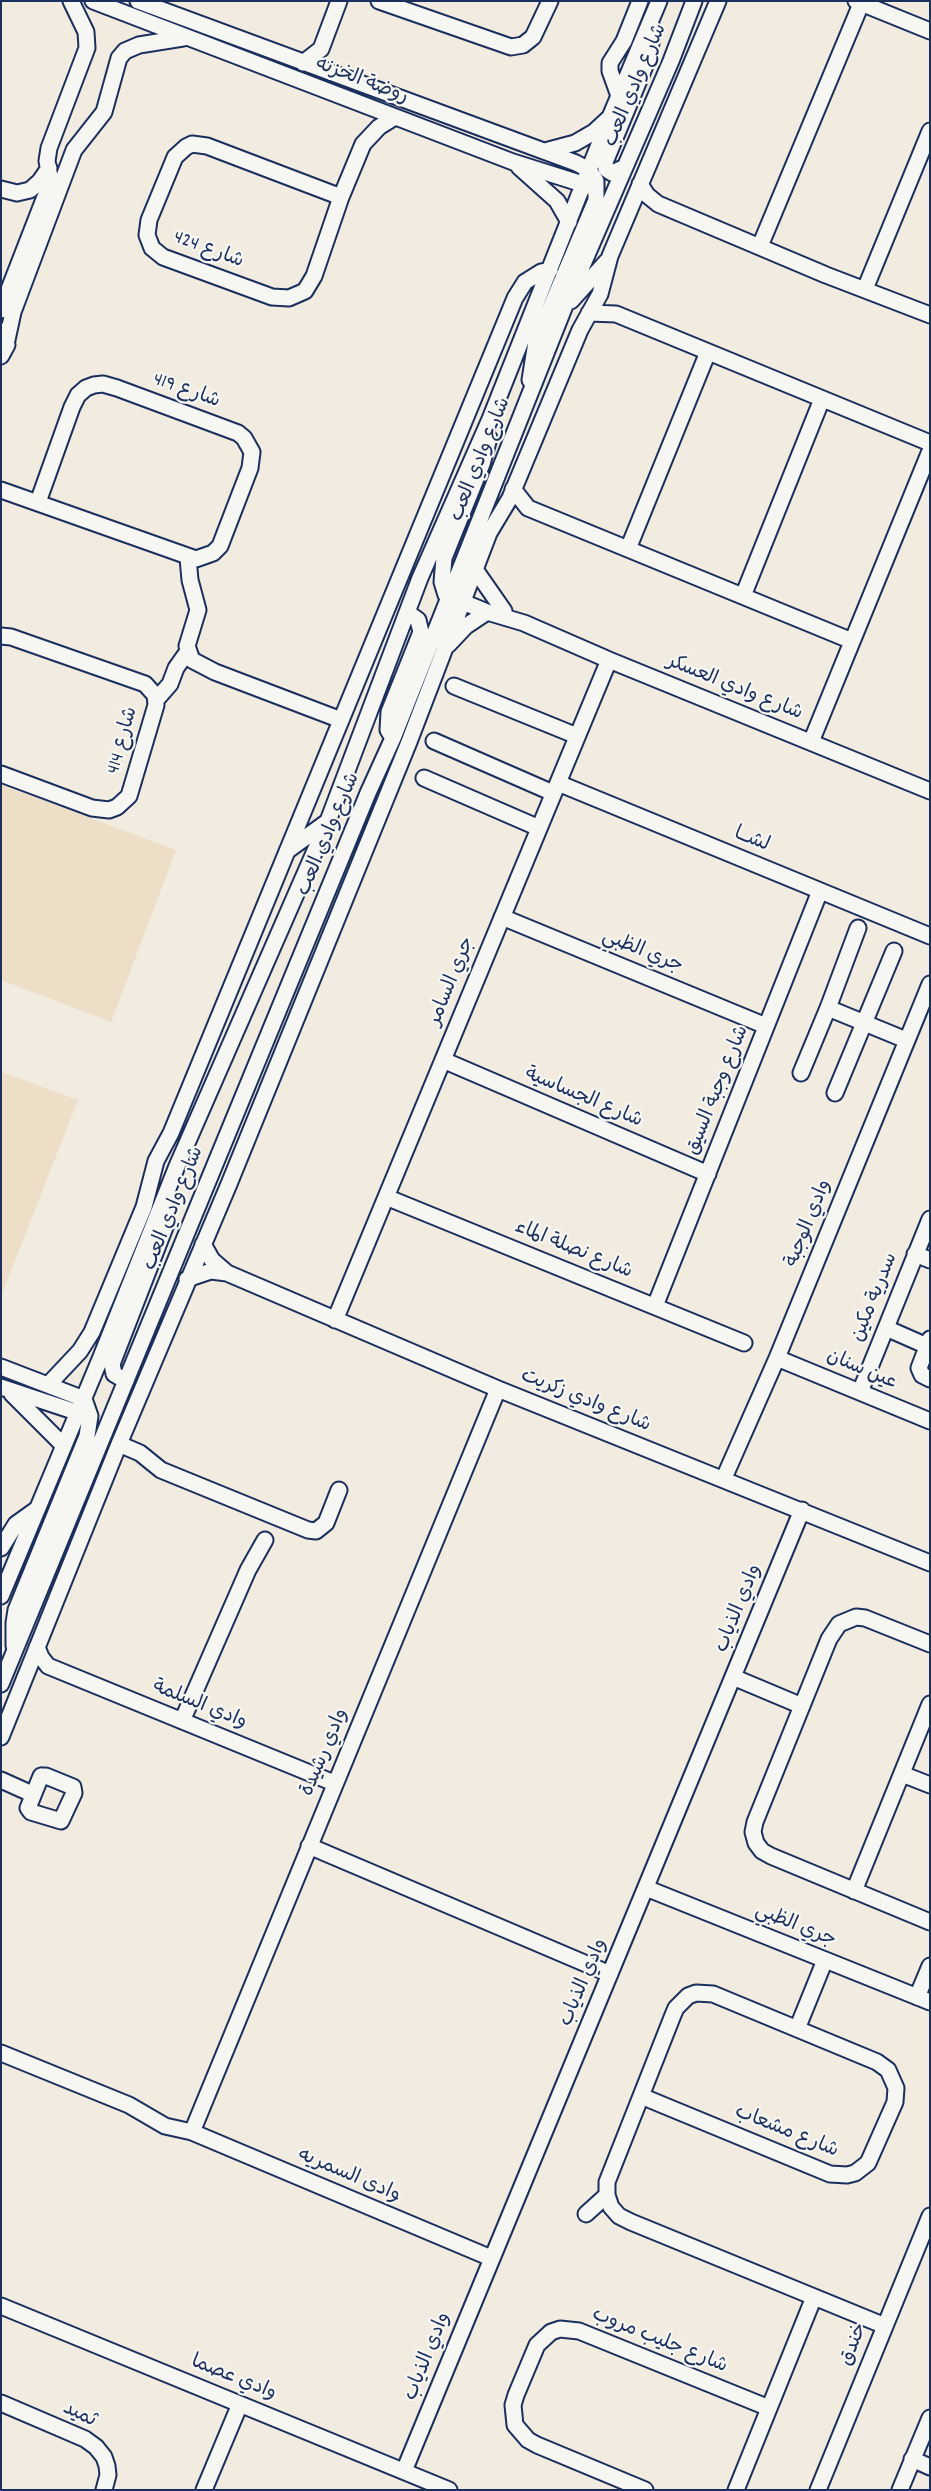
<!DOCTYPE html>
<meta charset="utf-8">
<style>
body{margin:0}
#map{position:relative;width:931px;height:2491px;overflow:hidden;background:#f2ebdf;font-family:Dekko,sans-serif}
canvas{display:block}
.frame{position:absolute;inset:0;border:2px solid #1b2f5e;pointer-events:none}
</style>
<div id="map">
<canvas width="931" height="2491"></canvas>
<div class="frame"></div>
</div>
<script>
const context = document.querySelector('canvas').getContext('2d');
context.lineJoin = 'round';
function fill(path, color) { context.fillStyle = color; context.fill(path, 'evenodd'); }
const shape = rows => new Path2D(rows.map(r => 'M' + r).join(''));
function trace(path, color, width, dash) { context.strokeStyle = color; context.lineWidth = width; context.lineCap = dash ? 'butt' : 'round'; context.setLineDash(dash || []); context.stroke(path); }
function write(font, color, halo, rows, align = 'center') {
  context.font = font + ' Dekko,"Playpen Sans Arabic",sans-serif'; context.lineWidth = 4.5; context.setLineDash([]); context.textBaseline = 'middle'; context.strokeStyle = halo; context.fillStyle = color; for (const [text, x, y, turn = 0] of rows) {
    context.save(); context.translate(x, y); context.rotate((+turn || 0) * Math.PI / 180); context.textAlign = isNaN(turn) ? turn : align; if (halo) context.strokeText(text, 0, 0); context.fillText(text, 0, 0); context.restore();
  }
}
fill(shape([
 [1,785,176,850,111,1022,1,980],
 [1,1072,78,1100,1,1296]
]), '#eddec8');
const minor = shape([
 [93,1,513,162,592,187],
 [138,1,576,163,589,170,596,181,596,200,536,342,530,380],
 [379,1,511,47,523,45,533,37,550,1],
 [856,1,930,31],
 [303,63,321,49,339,1],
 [619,96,610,71,610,63,624,41,640,1],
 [192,144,207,146,341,197,314,276,305,291,289,298,272,297,163,257,152,248,147,235,149,220,175,157,186,147,192,144],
 [545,151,575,143,594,132,608,119],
 [519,167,557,201,569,222],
 [623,168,612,173,606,169,605,162,647,61,654,30],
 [640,184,647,195,658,204,826,275,930,315],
 [1,189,17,193,30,190,40,181,49,168],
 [341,197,363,144,379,127,395,117],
 [760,246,861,4],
 [865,289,930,131],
 [571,301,607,261],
 [1,310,48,189,50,177,47,161,49,148,87,48,86,32,71,1],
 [589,313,616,314,930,443],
 [7,340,13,312,74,150,104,112,119,58,125,51,139,45,183,38],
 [1,356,7,345,2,331],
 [489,438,482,464,444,558,442,582,446,595,487,612,524,623,609,660,930,791],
 [513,489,528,508,852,641],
 [1,490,196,559,213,553,220,546,250,468,252,452,244,438,238,433,117,388,103,384,94,385,86,388,78,395,72,407,38,502],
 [628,549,708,352],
 [188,558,190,580,198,610,187,646,192,660,215,672,341,720],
 [474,568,504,611],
 [743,596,822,399],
 [1,636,11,637,145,684,155,695,156,705,129,796,117,807,109,810,92,808,1,774],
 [448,645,466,626,487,612],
 [454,686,577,736],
 [156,700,170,684,176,668,188,651],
 [393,738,388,730,389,712,421,632,418,620,408,613],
 [434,741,553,793],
 [811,742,930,451],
 [424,778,539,828],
 [558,783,930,936],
 [287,851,327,822],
 [502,917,766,1026],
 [828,1008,906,1040],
 [443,1060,708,1174],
 [801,1073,828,1008,858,928],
 [835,1093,894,951],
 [386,1197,744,1343],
 [203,1244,212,1260,227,1273,498,1389,930,1563],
 [915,1254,930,1260],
 [187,1279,211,1271,227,1273],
 [655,1306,820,891],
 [335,1320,609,660],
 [886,1328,927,1346],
 [930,1339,919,1368,922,1375,930,1379],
 [777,1358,930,1421],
 [1,1367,84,1399],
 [126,1381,114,1374,112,1364,167,1222,168,1201],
 [48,1385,80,1351,92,1332,144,1207,156,1161,171,1133,515,298,525,282,541,272,550,270],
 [1,1387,88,1416],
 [860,1392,930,1219],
 [12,1394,64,1446],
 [119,1444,140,1453,161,1470,308,1530,316,1531,326,1523,339,1490],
 [724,1478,777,1358,930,984],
 [1,1548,16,1524,37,1509],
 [1,1596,101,1357,177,1166,328,821,420,578,490,419,610,117,659,1],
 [930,1644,865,1618,856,1617,839,1624,829,1639,755,1822,753,1832,756,1843,762,1851,771,1856,930,1922],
 [14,1646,14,1623,16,1610,87,1436,90,1416,84,1399],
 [37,1647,41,1657,48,1666,334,1783],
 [733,1677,802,1706],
 [1,1684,368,793,393,738,564,308,671,61,694,1],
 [182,1721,248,1570,265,1540],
 [1,1737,119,1444,229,1184,409,742,489,533,510,498,580,330,600,294,610,256,718,1],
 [902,1774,930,1785],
 [41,1776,46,1776,73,1787,74,1793,61,1821,31,1812,28,1808,41,1776],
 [1,1780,32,1794],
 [309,1846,610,1974],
 [646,1888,930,2002],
 [854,1891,930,1704],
 [917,1997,930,1966],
 [797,2029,825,1960],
 [1,2053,129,2105,165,2126,192,2132,491,2258],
 [641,2096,830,2174,847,2175,855,2173,868,2163,895,2102,896,2088,888,2070,877,2062,713,1994,696,1993,688,1996,676,2008,673,2015,641,2096,607,2182,607,2195,611,2207,619,2216,631,2222,885,2326],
 [192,2132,498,1389],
 [586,2214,607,2195],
 [1,2306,449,2490],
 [1,2403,85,2439,96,2447,104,2457,107,2466,108,2475,104,2490],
 [912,2459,930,2467],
 [404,2471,802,1510],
 [204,2490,240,2404],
 [645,2490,537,2445,528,2440,515,2425,513,2405,516,2395,537,2345,551,2332,560,2329,579,2331,769,2408],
 [736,2490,814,2297],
 [818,2490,930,2216],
 [900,2490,930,2418]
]);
trace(minor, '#1b2f5e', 19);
trace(minor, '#f6f6f2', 15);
write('20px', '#1b2f5e', '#f6f6f2', [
 ["روضة الخزنه",361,82,21],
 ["شارع وادي العب",637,86,-67],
 ["شارع 424",208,251,21],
 ["شارع 419",186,392,20],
 ["شارع وادي العب",482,460,-68],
 ["شارع وادي العسكر",734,689,22],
 ["شارع 414",124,741,-74],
 ["شارع وادي العب",330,835,-67],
 ["لشــا",751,841,22],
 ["جري الظبي",642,953,22],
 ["جري السامر",453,982,-68],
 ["شارع وجبة السيق",719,1091,-68],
 ["شارع الجساسية",583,1099,23],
 ["شارع وادي العب",175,1209,-68],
 ["وادي الوجبة",810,1224,-68],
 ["شارع نصلة الماء",573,1251,22],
 ["سدرية مكين",876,1298,-68],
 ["عين سنان",861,1371,23],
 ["شارع وادي زكريت",585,1402,22],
 ["وادي الذياب",740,1609,-68],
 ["وادي السلمة",199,1706,22],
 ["وادي رشيدة",326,1753,-67],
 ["جري الظبي",795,1927,22],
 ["وادي الذياب",585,1983,-67],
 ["شارع مشعاب",786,2133,22],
 ["وادى السمريه",349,2177,23],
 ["شارع جليب مروب",659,2342,22],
 ["خندق",855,2345,-68],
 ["وادي الذياب",429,2357,-68],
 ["وادي عصما",233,2379,22],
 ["ثميد",79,2416,26]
]);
</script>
